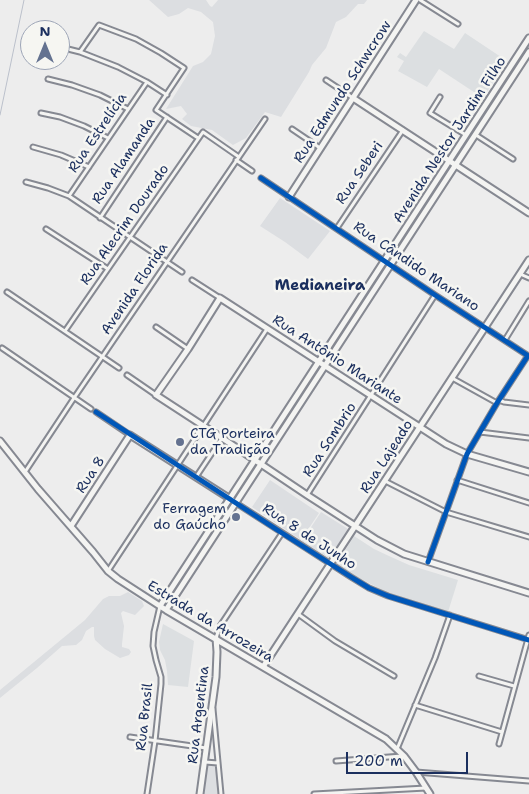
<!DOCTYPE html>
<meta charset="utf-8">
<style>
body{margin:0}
#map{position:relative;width:529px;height:794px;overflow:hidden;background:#ededed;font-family:"Shantell Sans",sans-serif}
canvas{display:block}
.north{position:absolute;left:20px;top:20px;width:50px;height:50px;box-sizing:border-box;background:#f6f6f2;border:1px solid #9ea6b7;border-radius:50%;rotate:0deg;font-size:14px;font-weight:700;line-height:20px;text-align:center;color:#1b2f5e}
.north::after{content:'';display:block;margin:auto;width:18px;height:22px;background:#647290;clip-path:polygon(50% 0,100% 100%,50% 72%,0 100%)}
.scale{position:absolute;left:346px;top:752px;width:122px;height:22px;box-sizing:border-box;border:2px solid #1b2f5e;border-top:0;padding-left:6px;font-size:15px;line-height:18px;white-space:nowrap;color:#1b2f5e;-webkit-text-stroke:4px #f6f6f2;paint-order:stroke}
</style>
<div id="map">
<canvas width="529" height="794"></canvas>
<div class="north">N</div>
<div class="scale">200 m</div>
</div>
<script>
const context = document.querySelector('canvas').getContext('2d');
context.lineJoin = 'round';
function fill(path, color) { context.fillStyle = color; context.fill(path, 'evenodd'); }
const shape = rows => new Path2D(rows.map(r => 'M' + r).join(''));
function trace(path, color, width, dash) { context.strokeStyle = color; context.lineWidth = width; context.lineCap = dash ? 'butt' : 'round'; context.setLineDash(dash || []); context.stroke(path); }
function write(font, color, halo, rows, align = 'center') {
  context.font = font + ' "Shantell Sans",sans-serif'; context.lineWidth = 5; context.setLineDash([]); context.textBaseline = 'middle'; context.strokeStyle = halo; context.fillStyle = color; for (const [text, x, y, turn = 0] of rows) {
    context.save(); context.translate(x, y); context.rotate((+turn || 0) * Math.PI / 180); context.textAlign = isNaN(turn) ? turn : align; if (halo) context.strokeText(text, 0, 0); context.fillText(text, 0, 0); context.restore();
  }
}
fill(shape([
 [424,31,454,49,465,33,507,61,483,98,439,69,427,87,398,71,404,61,397,57,400,53,406,57],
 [354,536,374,549,389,556,409,565,458,580,448,612,392,595,359,578,336,565],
 [163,624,194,641,188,687,168,685,167,671,165,660,160,650,159,642]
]), '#dcdfe1');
fill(shape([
 [149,0,206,0,210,6,212,7,218,0,367,0,364,4,358,4,346,17,336,22,326,48,312,65,309,72,281,117,265,112,246,138,233,145,212,130,191,126,182,119,187,114,181,106,166,109,193,66,203,62,211,54,215,36,213,22,201,12,188,8,179,14,168,17],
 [280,198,330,231,308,259,285,242,260,226],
 [270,480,319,513,301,540,252,507],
 [321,512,348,529,329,558,302,541],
 [128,592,142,601,144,606,135,615,123,611,121,613,124,626,122,644,122,647,129,649,131,652,129,655,120,658,105,649,95,640,94,636,94,627,92,627,86,631,82,640,76,645,62,646,37,668,0,698,0,690,85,620,103,599,109,596,120,596],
 [208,766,216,766,219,794,204,794]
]), '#dcdee1');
trace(shape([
 [0,115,24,0]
]), '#bbc0cb', 1);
const street = shape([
 [420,0,458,24],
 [60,47,80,52,118,67,147,82,167,95],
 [80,52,99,25,136,39,161,53,184,68,156,110,198,138],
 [48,79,72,85,100,95,128,109],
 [326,80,353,98],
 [440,97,430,113,466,135],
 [41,113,60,117,84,126,108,138],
 [292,129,320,148],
 [476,135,513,159],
 [33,147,61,155,89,167],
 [236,160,252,171],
 [261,178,435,295,527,355,527,357,497,403,467,454,428,562],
 [26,182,48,188,69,196,182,272],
 [69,196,147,82],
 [100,218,167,117],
 [337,228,403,130],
 [46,229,108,269],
 [520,274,529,278],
 [192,280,220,298],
 [7,292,119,368],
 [156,327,188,349],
 [65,331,203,132,239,157],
 [505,340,529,301],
 [2,348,91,409],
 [127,375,156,395],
 [452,378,497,403],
 [499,400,504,402,529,405],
 [96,412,130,435],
 [480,432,529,438],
 [25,472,74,398,265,119],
 [196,477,222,438],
 [457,480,529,503],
 [385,481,446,512,529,537],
 [307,495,435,295],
 [236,503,351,577,369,588,388,596,529,640],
 [108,571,267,329],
 [298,614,335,641,394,676],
 [216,638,220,626,282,533],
 [479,676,514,686],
 [415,705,502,732],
 [213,709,221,794],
 [130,737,206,748],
 [499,744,529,635],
 [397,749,435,658,450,615],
 [336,761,402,756],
 [205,762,218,763],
 [416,772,529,781],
 [147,794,155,741,161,684,161,677,156,660,153,646,154,632,160,606],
 [314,794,426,788]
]);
const secondary = shape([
 [353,98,529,213],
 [289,197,416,0],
 [0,441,38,489,93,552,108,571,118,579,166,610,386,739,404,756,416,772,430,794],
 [529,472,467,454,446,444,220,298,188,349,156,395,222,438,307,495,377,540,404,554,529,593],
 [71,526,130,435,232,500],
 [160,606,529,38],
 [166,610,529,52],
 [263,667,529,260],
 [200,794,216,677,217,652,216,638]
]);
trace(street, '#868992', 7);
trace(secondary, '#868992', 9);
trace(street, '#f4f4f2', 3);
trace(secondary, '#f4f4f2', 5);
trace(shape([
 [261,178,435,295,527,355,527,357,497,403,467,454,428,562],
 [96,412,282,533,351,577,369,588,388,596,529,640]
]), '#0057b8', 5);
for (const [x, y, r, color] of [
 [180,442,5,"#647290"],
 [236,517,5,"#647290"]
]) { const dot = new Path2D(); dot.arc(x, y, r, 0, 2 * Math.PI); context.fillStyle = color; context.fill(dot); trace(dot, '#f6f6f2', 2); }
write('14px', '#1b2f5e', '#f6f6f2', [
 ["Rua Edmundo Schwcrow",343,92,-57],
 ["Rua Estrelícia",98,133,-56],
 ["Avenida Nestor Jardim Filho",450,140,-57],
 ["Rua Alamanda",124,161,-56],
 ["Rua Seberi",360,173,-56],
 ["Rua Alecrim Dourado",125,225,-55],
 ["Rua Cândido Mariano",416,267,34],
 ["Avenida Florida",135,289,-56],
 ["Rua Antônio Mariante",337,360,33],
 ["Rua Sombrio",330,440,-57],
 ["Rua Lajeado",387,457,-57],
 ["Rua 8",91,475,-57],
 ["Rua 8 de Junho",309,537,33],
 ["Estrada da Arrozeira",210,622,31],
 ["Rua Argentina",199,715,-83],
 ["Rua Brasil",145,717,-84]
]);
write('14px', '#1b2f5e', '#f6f6f2', [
 ["CTG Porteira",190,434],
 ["da Tradição",190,450],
 ["Ferragem",226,509,"right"],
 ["do Gaúcho",226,525,"right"]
], 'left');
write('bold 15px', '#1b2f5e', '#f6f6f2', [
 ["Medianeira",320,286]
]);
</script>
